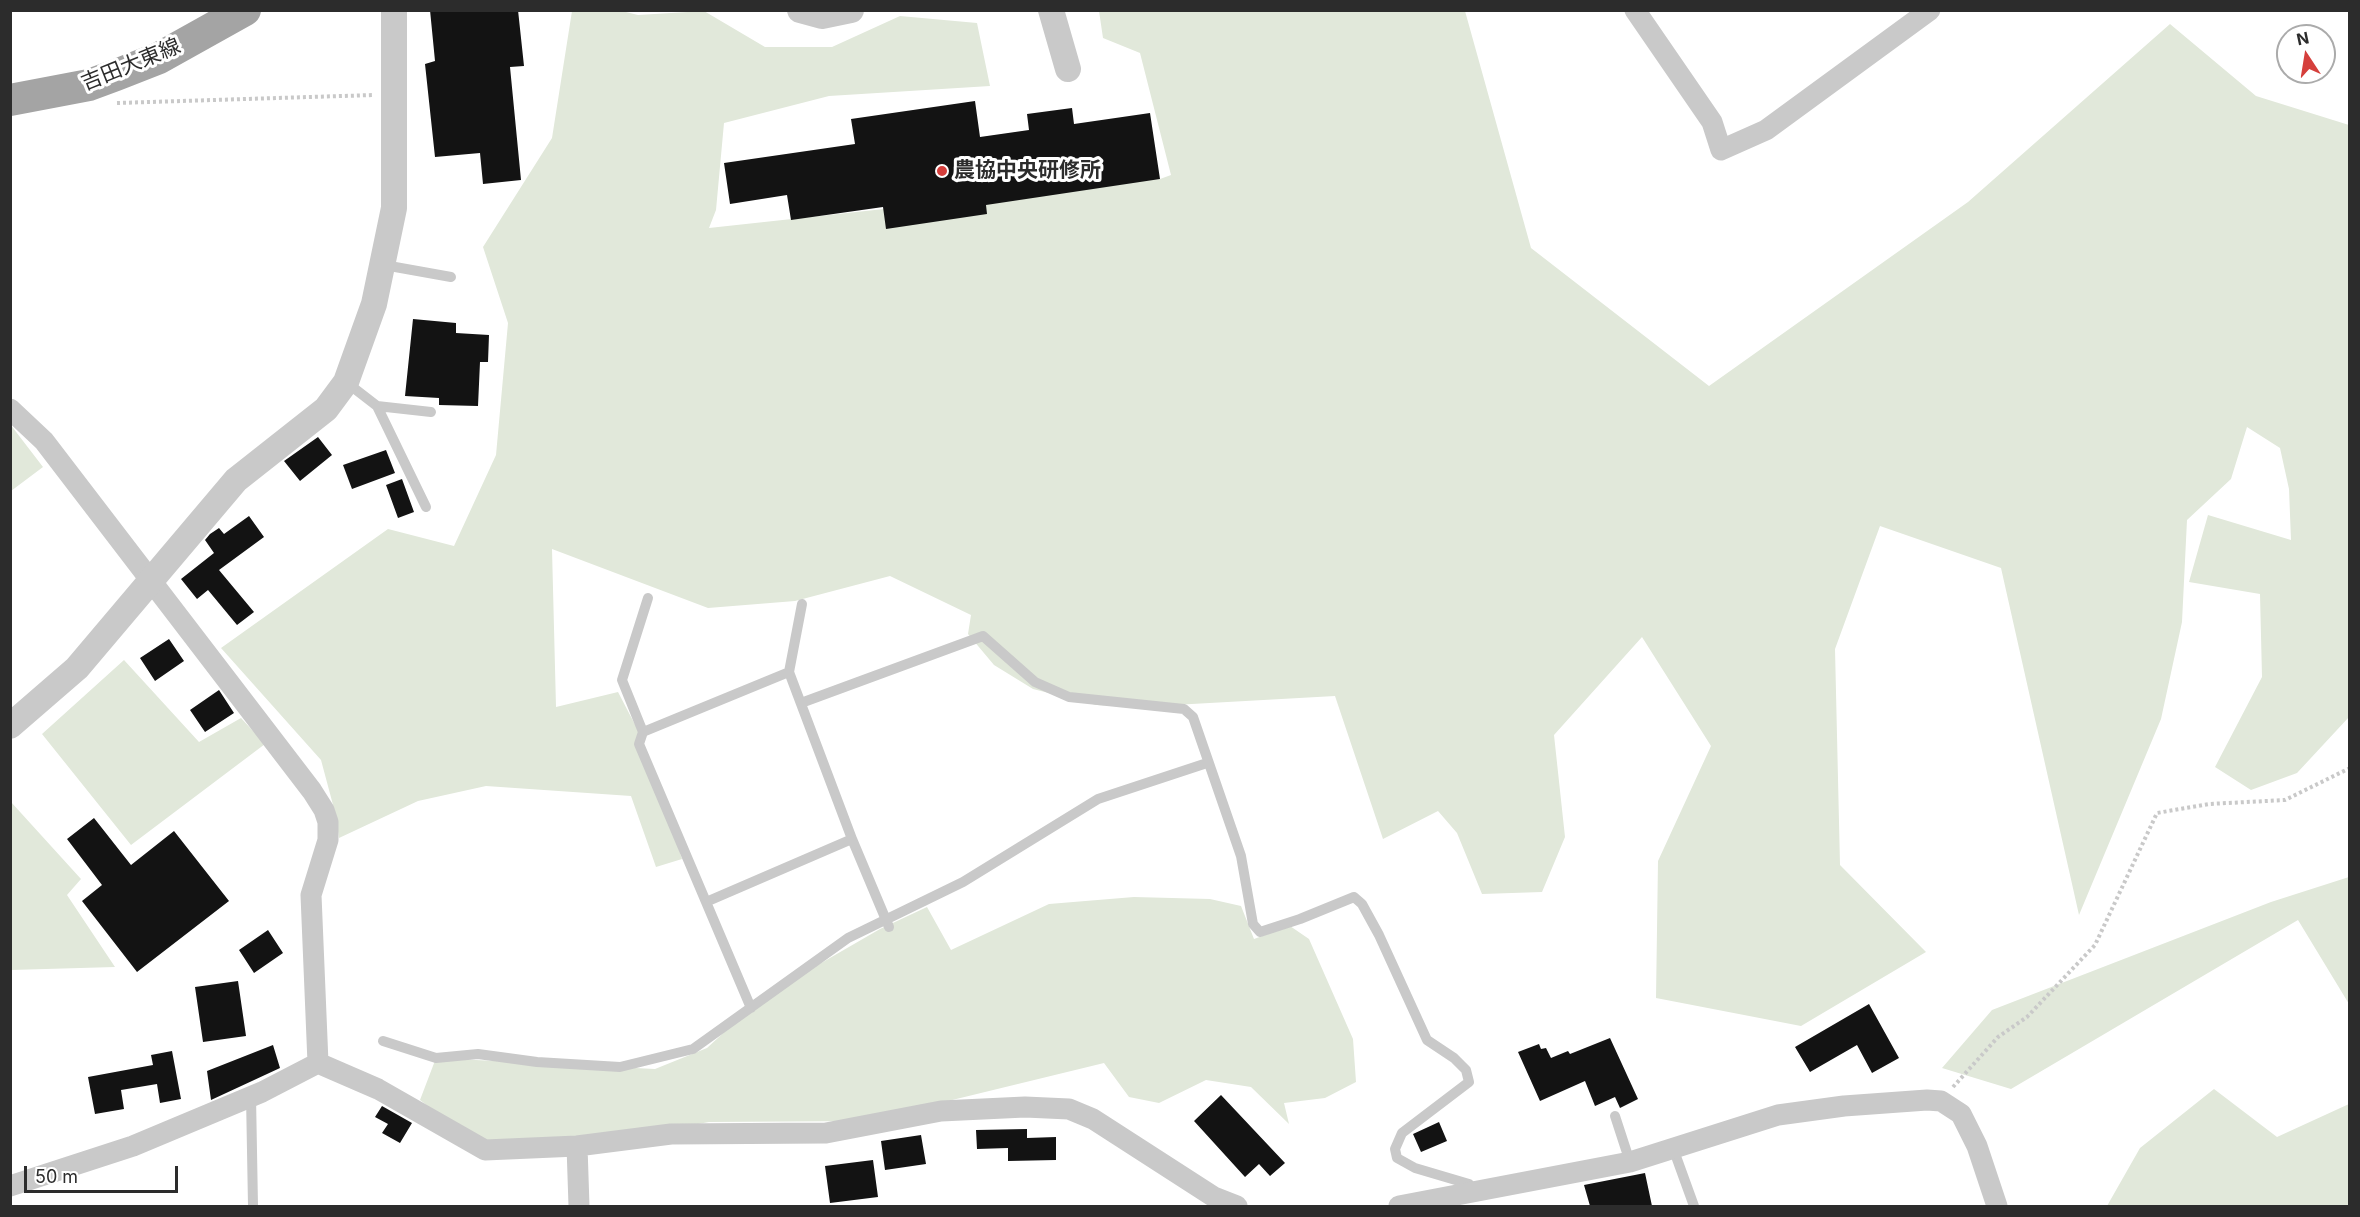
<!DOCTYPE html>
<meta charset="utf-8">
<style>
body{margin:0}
#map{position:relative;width:2360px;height:1217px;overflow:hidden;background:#fff;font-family:Inter,sans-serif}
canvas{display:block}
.frame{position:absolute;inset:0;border:12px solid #2c2c2c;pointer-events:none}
.north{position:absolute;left:2276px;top:24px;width:60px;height:60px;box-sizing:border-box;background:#fff;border:2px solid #ababab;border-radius:50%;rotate:348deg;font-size:16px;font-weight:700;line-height:24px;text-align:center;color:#2c2c2c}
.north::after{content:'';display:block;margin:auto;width:21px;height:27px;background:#d53f3c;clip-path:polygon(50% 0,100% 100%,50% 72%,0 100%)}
.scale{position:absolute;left:24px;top:1166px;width:154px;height:27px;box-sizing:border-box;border:3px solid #2c2c2c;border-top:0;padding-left:8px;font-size:18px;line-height:21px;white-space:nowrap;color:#2c2c2c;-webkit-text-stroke:4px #fff;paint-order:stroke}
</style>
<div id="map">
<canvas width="2360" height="1217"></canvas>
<div class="frame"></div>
<div class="north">N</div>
<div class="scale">50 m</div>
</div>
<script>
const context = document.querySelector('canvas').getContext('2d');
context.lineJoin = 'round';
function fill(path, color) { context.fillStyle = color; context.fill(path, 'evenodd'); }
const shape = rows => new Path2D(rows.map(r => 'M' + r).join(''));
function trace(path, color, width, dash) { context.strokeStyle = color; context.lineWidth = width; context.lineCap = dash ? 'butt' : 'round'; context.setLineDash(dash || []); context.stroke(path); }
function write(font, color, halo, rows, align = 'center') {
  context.font = font + ' Inter,"Noto Sans JP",sans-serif'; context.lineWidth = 6; context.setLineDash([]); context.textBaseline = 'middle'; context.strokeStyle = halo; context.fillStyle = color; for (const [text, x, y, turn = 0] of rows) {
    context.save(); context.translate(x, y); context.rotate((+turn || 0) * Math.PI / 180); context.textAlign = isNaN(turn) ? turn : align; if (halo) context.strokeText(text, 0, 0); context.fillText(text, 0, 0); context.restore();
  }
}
fill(shape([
 [572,11,622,11,638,15,704,11,765,47,832,47,900,16,977,23,990,86,829,96,724,123,716,210,709,228,1160,179,1171,175,1140,53,1103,38,1099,11,1465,11,1531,248,1709,386,1968,202,2170,24,2256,96,2349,125,2349,717,2297,773,2251,790,2215,767,2262,677,2260,594,2189,582,2208,515,2291,540,2289,489,2280,448,2247,427,2231,479,2187,520,2182,622,2161,719,2079,915,2001,568,1880,526,1835,649,1840,865,1926,952,1801,1026,1656,998,1658,861,1711,746,1642,637,1554,735,1565,837,1542,892,1482,894,1457,833,1438,811,1383,839,1335,696,1138,707,1096,705,1033,689,994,665,968,634,971,615,890,576,795,601,708,608,552,549,556,707,618,692,642,738,682,859,656,867,631,796,486,786,418,801,339,838,336,816,321,760,221,648,388,529,454,546,496,455,508,323,483,247,552,138],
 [10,424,43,467,11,491,10,491],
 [124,660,199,742,241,718,265,744,131,845,42,734],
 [11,802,81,879,67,895,115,967,11,970],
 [2349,877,2349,1004,2298,920,2011,1089,1942,1068,1992,1010,2271,902],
 [1134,897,1210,899,1241,906,1254,939,1290,926,1309,939,1353,1039,1356,1082,1325,1098,1284,1103,1289,1124,1251,1087,1206,1080,1159,1103,1129,1097,1104,1063,866,1121,709,1122,648,1133,495,1149,453,1126,420,1100,436,1058,655,1069,707,1048,745,1013,778,988,880,929,927,907,951,950,1049,904],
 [2214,1089,2277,1137,2349,1104,2349,1206,2107,1206,2140,1148]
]), '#e1e8da');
fill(shape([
 [430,10,518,10,524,66,510,67,521,180,483,184,480,153,435,157,425,64,435,61],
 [975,101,980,137,1029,130,1027,114,1072,108,1074,124,1150,113,1160,179,986,205,987,214,886,229,883,207,791,220,787,195,730,204,724,163,855,144,851,119],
 [413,319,456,323,456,333,489,335,488,362,480,362,478,406,439,405,439,398,405,396],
 [318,437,332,455,300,481,284,461],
 [386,450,395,473,352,489,343,465],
 [402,479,414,512,398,518,386,485],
 [249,516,264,537,219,570,254,612,237,625,208,590,197,599,181,579,214,553,205,540,210,534,219,528,224,534],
 [169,639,184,661,155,681,140,658],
 [219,690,234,713,205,732,190,710],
 [94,818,131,865,174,831,229,901,137,972,82,901,102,885,67,839],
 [268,930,283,953,254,973,239,950],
 [238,981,246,1036,203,1042,195,987],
 [1869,1004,1899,1058,1872,1073,1857,1045,1810,1072,1795,1047],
 [1610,1038,1638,1099,1620,1108,1615,1097,1595,1106,1585,1081,1540,1101,1518,1052,1539,1044,1541,1049,1546,1048,1551,1058,1568,1051,1570,1054],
 [273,1045,280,1068,211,1100,207,1071],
 [172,1051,181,1099,160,1103,157,1084,121,1090,124,1109,95,1114,88,1077,153,1065,151,1055],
 [1221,1095,1285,1163,1270,1176,1259,1164,1245,1177,1194,1121],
 [382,1106,412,1123,400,1143,382,1133,388,1124,375,1117],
 [1439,1122,1447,1141,1421,1152,1413,1134],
 [1027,1129,1027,1138,1056,1137,1056,1160,1008,1161,1008,1148,977,1149,976,1130],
 [921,1135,926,1164,885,1170,881,1141],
 [873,1160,878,1197,830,1203,825,1166],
 [1645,1173,1652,1206,1590,1206,1584,1185]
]), '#131313');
trace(shape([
 [117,103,374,95],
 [1953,1087,1998,1037,2027,1017,2095,945,2157,813,2209,804,2285,800,2350,768]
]), '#c9c9c9', 4, [3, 3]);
trace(shape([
 [384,265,451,277],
 [346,382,377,406,431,412],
 [377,406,426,507],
 [648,598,622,680,643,732,639,744,751,1008],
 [789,672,802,604],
 [801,703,983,636,1035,682,1069,697,1184,709,1193,717,1241,856,1253,924,1260,932,1300,919,1354,897,1362,904,1379,935,1427,1040,1454,1058,1466,1070,1469,1082,1402,1133,1395,1149,1397,1158,1415,1168,1469,1184,1475,1191],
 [643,732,789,672,852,839],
 [706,902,852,839,889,927],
 [383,1041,436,1058,478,1054,537,1062,620,1067,693,1049,848,938,963,882,1098,799,1207,763],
 [251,1096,253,1206],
 [1615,1116,1630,1162],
 [1673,1148,1694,1206]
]), '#c9c9c9', 10);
trace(shape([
 [1635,10,1712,122,1721,150,1766,130,1930,10],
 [10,409,44,441,312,791,324,810,328,822,328,840,311,895,318,1063],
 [577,1146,579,1206],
 [10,1186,133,1146,262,1092,318,1063,378,1089,485,1150,577,1146,671,1134,826,1133,941,1111,1025,1107,1069,1109,1093,1119,1214,1197,1237,1206],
 [1399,1206,1630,1162,1778,1115,1844,1106,1927,1100,1941,1101,1961,1114,1977,1146,1997,1206]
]), '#c9c9c9', 21);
trace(shape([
 [800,10,822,16,851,10],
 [1051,10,1068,69],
 [10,726,77,668,236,480,326,409,346,382,374,304,394,208,394,10]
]), '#c9c9c9', 26);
trace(shape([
 [10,100,89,85,116,75,159,58,245,10]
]), '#a4a4a4', 32);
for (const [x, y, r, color] of [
 [942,171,6,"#d53f3c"]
]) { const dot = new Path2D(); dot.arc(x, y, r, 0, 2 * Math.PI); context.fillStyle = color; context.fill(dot); trace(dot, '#fff', 2); }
write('21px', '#2c2c2c', '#fff', [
 ["吉田大東線",131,65,-22]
]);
write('bold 21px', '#2c2c2c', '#fff', [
 ["農協中央研修所",954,171]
], 'left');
</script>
